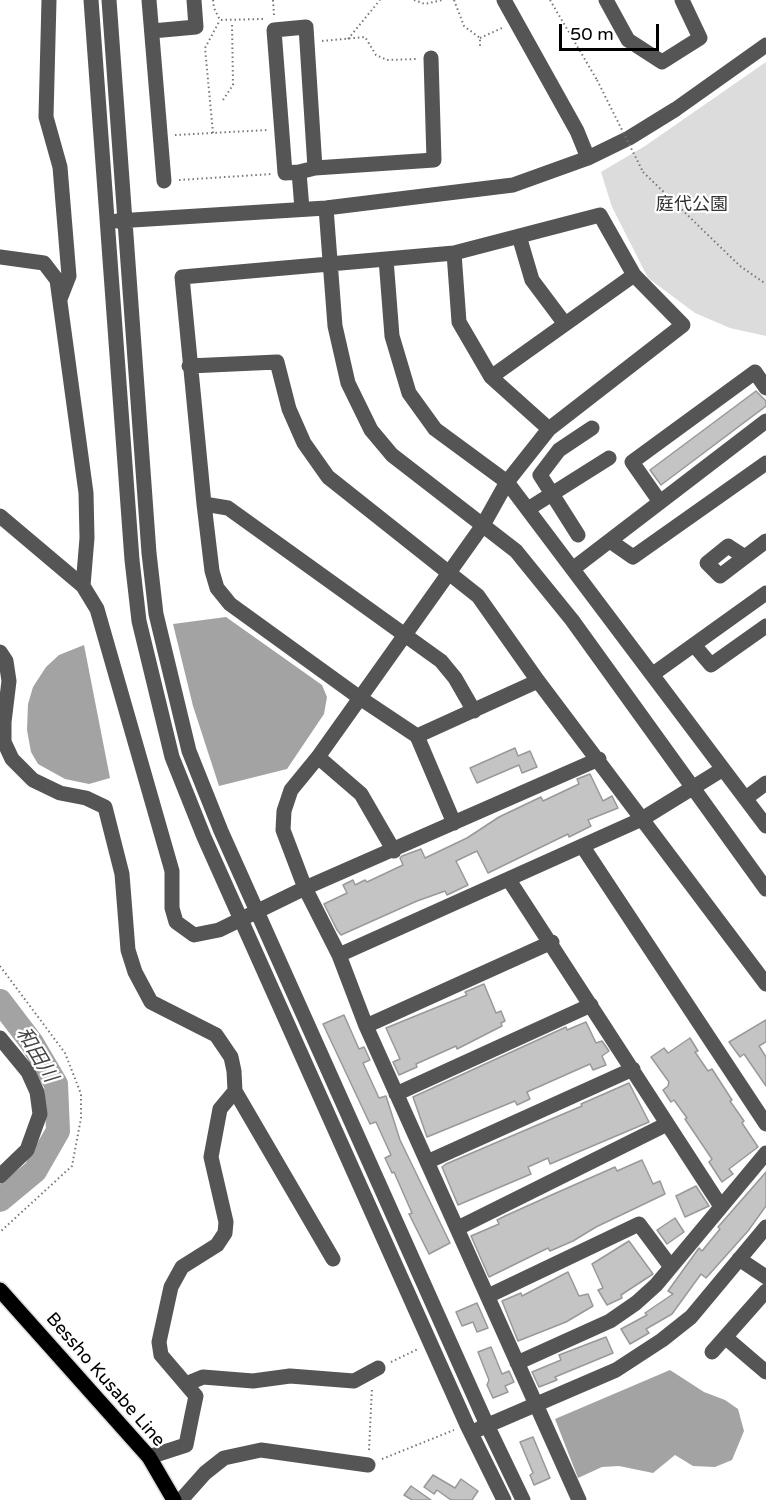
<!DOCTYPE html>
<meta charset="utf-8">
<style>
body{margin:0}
#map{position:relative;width:766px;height:1500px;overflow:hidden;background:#fff;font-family:"Varela Round",sans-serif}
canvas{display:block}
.scale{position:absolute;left:559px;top:24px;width:100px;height:27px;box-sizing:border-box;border:3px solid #000;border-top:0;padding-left:8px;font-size:18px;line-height:21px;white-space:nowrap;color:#000;-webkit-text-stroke:4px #fff;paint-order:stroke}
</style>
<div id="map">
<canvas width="766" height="1500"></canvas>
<div class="scale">50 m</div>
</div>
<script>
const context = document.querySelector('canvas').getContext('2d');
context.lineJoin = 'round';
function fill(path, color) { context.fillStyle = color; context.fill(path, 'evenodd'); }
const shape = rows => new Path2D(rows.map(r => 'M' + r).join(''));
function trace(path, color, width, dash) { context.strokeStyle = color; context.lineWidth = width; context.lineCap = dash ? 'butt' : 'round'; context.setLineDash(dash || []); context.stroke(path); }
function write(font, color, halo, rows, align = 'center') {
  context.font = font + ' "Varela Round","Noto Sans JP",sans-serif'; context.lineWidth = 4.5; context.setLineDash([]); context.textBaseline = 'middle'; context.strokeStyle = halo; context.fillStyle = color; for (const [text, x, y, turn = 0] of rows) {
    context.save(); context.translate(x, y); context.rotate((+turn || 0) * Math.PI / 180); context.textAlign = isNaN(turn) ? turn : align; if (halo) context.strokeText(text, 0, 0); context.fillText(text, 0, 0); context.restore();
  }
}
fill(shape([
 [766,62,766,336,730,328,695,313,648,278,612,207,601,172,645,146]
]), '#dcdcdc');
fill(shape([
 [226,617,322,685,327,697,324,714,287,769,219,786,193,706,173,624],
 [84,645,110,778,89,784,65,779,38,764,31,752,27,730,28,704,33,687,46,667,59,655],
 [670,1370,704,1392,725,1400,738,1409,744,1431,732,1460,715,1467,693,1466,675,1455,653,1473,619,1466,602,1467,578,1478,555,1419]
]), '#a3a3a3');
trace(shape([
 [0,1001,32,1043,56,1084,58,1131,35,1171,0,1200]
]), '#a3a3a3', 24);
const building = shape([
 [756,391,766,401,766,406,661,485,650,470,756,391],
 [515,748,518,756,530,751,537,767,522,773,519,765,477,783,470,768,515,748],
 [590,774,603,801,612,796,618,808,588,820,591,826,569,837,568,834,488,873,477,851,456,861,468,885,447,895,445,891,417,901,341,935,337,930,324,904,347,893,343,885,353,880,355,885,365,880,367,882,403,865,400,858,402,856,421,849,425,858,467,838,499,817,541,797,543,801,579,784,577,779,590,774],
 [484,984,496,1013,501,1011,505,1021,501,1023,502,1026,457,1049,456,1046,416,1064,417,1067,399,1075,393,1062,400,1059,386,1028,467,995,465,992,484,984],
 [344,1015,359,1049,364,1047,370,1060,363,1063,379,1098,386,1096,400,1140,450,1243,429,1254,409,1214,412,1213,394,1172,392,1173,385,1158,391,1155,376,1122,370,1124,323,1024,344,1015],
 [766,1020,766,1042,759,1046,766,1057,766,1086,744,1054,740,1057,729,1042,766,1020],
 [586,1022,596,1043,602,1041,609,1051,602,1056,606,1065,593,1070,590,1064,527,1092,530,1099,517,1105,515,1101,427,1137,413,1097,566,1027,567,1030,586,1022],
 [690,1038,698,1051,695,1052,708,1071,712,1069,732,1100,730,1101,744,1121,742,1123,758,1147,729,1169,733,1174,722,1182,709,1162,712,1159,685,1119,687,1118,674,1100,671,1102,663,1090,668,1086,669,1082,651,1057,664,1048,668,1053,690,1038],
 [629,1083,649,1122,550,1164,548,1158,528,1167,531,1174,458,1205,442,1167,446,1164,582,1106,581,1104,629,1083],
 [642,1160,653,1184,660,1181,665,1194,596,1227,573,1241,550,1251,548,1248,489,1277,471,1236,499,1224,497,1220,505,1216,556,1193,615,1167,617,1171,642,1160],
 [766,1172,766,1206,748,1231,706,1278,701,1274,672,1314,646,1329,649,1333,630,1344,621,1329,647,1315,645,1313,673,1294,668,1291,699,1248,702,1251,720,1229,718,1227,766,1172],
 [696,1186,709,1206,685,1217,676,1196,696,1186],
 [675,1218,684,1232,667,1244,657,1230,675,1218],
 [629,1241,653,1274,621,1295,622,1298,607,1305,598,1290,603,1288,592,1264,629,1241],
 [568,1272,579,1296,588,1294,593,1306,566,1322,518,1341,502,1301,521,1293,522,1296,568,1272],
 [477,1303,488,1328,477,1332,473,1322,462,1326,456,1312,477,1303],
 [606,1337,613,1353,555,1377,557,1380,539,1387,532,1372,561,1360,559,1355,606,1337],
 [491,1347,502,1374,509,1371,514,1382,505,1386,508,1392,493,1398,487,1385,489,1380,478,1352,491,1347],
 [533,1437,550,1478,534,1485,530,1475,533,1473,520,1442,533,1437],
 [433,1475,455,1488,461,1479,478,1491,472,1500,451,1500,437,1490,434,1494,424,1487,433,1475],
 [411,1486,431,1500,412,1500,404,1495,411,1486]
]);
fill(building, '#c4c4c4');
trace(building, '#999', 1.5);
const major = shape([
 [0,1290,149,1457,174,1500]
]);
trace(major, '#dbdbdb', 18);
trace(shape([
 [213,0,214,8,220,20,264,19],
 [273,0,274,15],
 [414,0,425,4,442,0],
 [454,0,464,26,480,38,480,46],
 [550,0,597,80],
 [480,38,502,28],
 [348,39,380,0],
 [322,41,365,37,376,55,387,60,416,59],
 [223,100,233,85,232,22],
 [213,133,205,48,220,20],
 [175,135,268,130],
 [643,172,740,266,766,284],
 [179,180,272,174],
 [0,966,65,1053,81,1094,81,1118,72,1166,0,1232],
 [391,1362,418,1349],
 [369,1450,372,1387],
 [382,1459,454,1430]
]), '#777', 2, [1.5, 3]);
trace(shape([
 [49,0,46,117,60,167,69,276,60,299],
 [91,0,132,560,139,621,172,757,204,837,467,1425,504,1500],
 [109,0,149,553,156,614,189,751,221,831,487,1425,523,1500],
 [149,0,164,181],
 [504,0,577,131,588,158],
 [606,0,628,40,662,62,700,38,682,0],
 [152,31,196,27,194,0],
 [315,168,434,160,431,58],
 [299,172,315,168,306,27,274,30,285,173,299,172,302,209],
 [326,208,335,326,348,383,371,430,392,455,516,551,572,620,766,889],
 [117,221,326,208,513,185,588,158,629,138,676,109,766,45],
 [519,236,532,280,565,324],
 [454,253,459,322,491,377,549,429],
 [0,257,44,263,57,280,86,493,87,538,83,586],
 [386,259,392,336,409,393,435,429,507,482,766,826],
 [189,366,277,362,289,409,304,443,328,477,478,596,538,681,766,984],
 [491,377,634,275],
 [660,502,632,462,755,372,766,388],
 [204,504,228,508,441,661,455,678,474,711],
 [528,509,609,458],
 [0,516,83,586,97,609,172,871,172,908,176,922,194,935,219,930,305,888,599,759],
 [578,535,540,475,559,450,592,428],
 [610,541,633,557,766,463],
 [728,546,745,557,720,576,707,563,728,546],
 [745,557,766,541],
 [574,568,766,421],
 [694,645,711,665,766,626],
 [0,652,6,661,9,681,4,722,4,742,12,759,33,780,60,793,86,798,105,807,122,874,128,950,135,972,151,1002,216,1035,231,1057,234,1071,235,1091,220,1109,211,1157,226,1222,225,1233,217,1245,182,1267,171,1287,159,1342,161,1355,196,1396,192,1415,186,1445,149,1457],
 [653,674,766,593],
 [417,736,538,681],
 [318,757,361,794,394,851],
 [746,798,766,783],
 [454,823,417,736,360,698,230,604,217,588,212,571,204,504,182,277,454,253,600,215,634,275,683,325,549,429,507,482,483,525,360,698,318,757,291,790,284,811,283,830,305,888,339,955,366,1026,579,1500],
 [583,847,766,1124],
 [509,880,720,1205],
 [339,955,642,819,723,769],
 [366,1026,552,942],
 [0,1038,28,1072,37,1092,40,1114,27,1150,0,1176],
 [235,1091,333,1259],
 [396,1094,591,1005],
 [427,1162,633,1069],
 [458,1228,667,1124],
 [739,1259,766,1277],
 [488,1296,639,1224,671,1267],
 [725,1337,766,1372],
 [712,1352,766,1291],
 [517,1363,610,1321,636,1303,656,1285,766,1153],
 [186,1384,203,1377,253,1381,290,1376,354,1381,378,1368],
 [479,1429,616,1370,662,1340,691,1317,766,1227],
 [181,1500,205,1473,224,1458,261,1450,368,1465]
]), '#555', 15);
trace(major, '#000', 15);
trace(shape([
 [597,80,643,172]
]), '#777', 2, [1.5, 3]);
write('18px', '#333', '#fff', [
 ["庭代公園",692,205]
]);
write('18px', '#000', '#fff', [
 ["Bessho Kusabe Line",105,1380,49]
]);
write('italic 20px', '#444', '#fff', [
 ["和田川",36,1055,59]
]);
</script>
